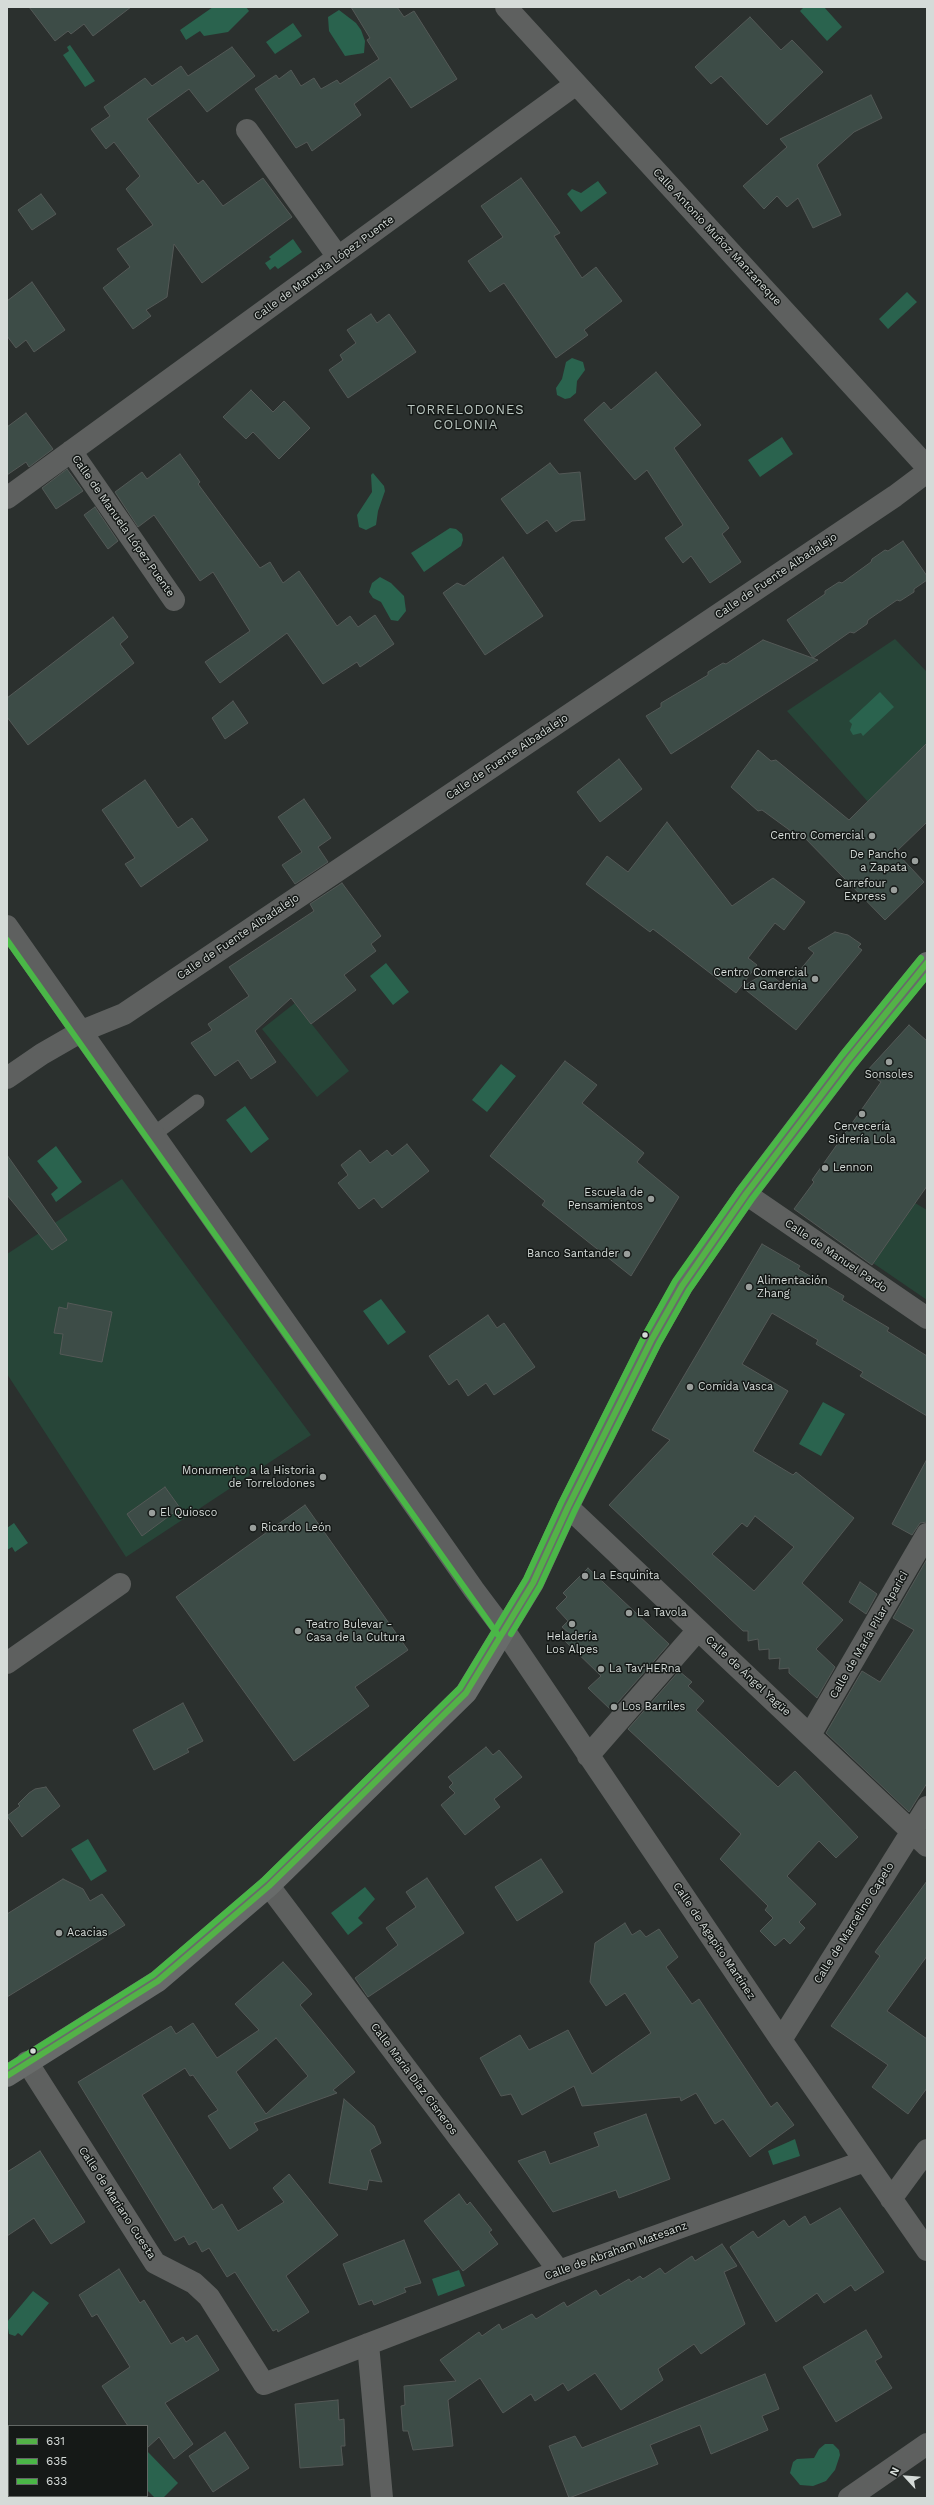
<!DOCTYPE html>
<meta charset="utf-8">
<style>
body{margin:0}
#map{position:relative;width:934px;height:2505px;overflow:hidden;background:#2b302e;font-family:"Work Sans",sans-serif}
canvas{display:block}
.frame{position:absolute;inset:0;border:8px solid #d5dbd8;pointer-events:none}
.legend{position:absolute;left:8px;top:2425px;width:140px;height:72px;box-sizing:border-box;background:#151917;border:1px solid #626764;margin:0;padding:5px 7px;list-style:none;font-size:12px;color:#d5dbd8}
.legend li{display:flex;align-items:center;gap:8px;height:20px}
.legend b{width:20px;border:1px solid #626764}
.north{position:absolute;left:886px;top:2457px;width:40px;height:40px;-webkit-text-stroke:3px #151917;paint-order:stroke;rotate:296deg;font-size:11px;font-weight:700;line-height:16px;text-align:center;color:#d5dbd8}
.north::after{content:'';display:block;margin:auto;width:14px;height:18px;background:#d5dbd8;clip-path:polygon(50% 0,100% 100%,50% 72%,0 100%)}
</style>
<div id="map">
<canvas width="934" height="2505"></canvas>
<div class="frame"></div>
<ul class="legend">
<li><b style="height:5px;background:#53b247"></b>631</li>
<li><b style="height:5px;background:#4ab747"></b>635</li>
<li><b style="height:5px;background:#4ab747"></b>633</li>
</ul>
<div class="north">N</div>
</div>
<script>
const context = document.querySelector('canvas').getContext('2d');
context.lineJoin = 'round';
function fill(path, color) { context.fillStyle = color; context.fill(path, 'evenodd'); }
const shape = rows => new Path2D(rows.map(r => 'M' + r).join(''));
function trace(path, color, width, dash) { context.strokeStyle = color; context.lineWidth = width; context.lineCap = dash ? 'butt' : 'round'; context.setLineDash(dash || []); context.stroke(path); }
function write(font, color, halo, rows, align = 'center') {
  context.font = font + ' "Work Sans",sans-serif'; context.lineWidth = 3; context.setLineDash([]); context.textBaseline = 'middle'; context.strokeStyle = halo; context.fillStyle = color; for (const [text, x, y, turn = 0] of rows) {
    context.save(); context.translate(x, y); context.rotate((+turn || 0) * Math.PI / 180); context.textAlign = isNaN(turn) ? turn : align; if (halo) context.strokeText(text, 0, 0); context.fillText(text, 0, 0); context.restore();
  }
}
fill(shape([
 [895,639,927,672,927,744,868,802,787,711],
 [295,1003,349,1071,317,1097,262,1029],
 [122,1179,311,1435,126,1557,7,1374,7,1254],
 [915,1203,927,1210,927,1300,873,1263]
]), '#274538');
fill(shape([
 [213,7,246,7,249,11,228,32,204,36,200,31,186,40,180,30],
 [804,7,824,7,842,27,827,41,800,11],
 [339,10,356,23,361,30,365,41,364,53,345,56,329,31,328,17],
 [293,23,302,36,275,54,266,42],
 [70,45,95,81,85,87,63,55,69,51,67,47],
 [598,181,607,193,581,212,567,194,572,189,581,193],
 [293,239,302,252,278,269,275,266,270,270,265,263,271,259,269,257],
 [907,292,917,302,888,329,879,319],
 [572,358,583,362,585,370,577,381,576,393,570,398,565,399,557,395,556,388,562,379,566,362],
 [782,437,793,454,760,477,748,460],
 [373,473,384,486,385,491,378,511,376,525,366,530,359,527,357,515,372,492,371,475],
 [450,528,456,529,462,534,463,540,461,546,424,572,411,553],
 [380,577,391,583,404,596,406,611,398,621,391,620,381,602,373,598,369,592,372,583],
 [880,692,894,707,863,736,861,733,853,735,850,730,852,724,849,721],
 [386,963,409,992,393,1005,370,976],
 [501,1064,516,1076,487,1112,472,1100],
 [245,1106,269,1139,251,1153,226,1120],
 [56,1146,82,1182,56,1202,51,1194,58,1188,37,1161],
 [381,1299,406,1332,388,1345,363,1311],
 [823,1402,845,1414,821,1456,799,1444],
 [14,1523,28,1543,15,1552,12,1547,7,1550,7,1528],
 [88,1839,107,1871,91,1881,71,1849],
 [365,1887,375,1899,358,1918,363,1923,348,1935,331,1913],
 [795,2139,800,2156,773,2165,768,2151],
 [459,2270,465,2286,438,2296,432,2279],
 [33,2291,49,2303,22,2336,18,2333,15,2336,9,2334,7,2322],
 [825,2444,833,2444,839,2450,840,2455,835,2470,826,2481,813,2486,800,2485,790,2473,793,2462,797,2459,814,2458,819,2449],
 [147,2451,178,2483,163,2498,155,2498,147,2490]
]), '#2a634e');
const building = shape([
 [29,7,131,7,93,36,84,24,71,34,68,31,55,41,29,7],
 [351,7,397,7,404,17,414,11,457,79,411,108,390,77,354,104,361,115,312,151,307,142,296,148,255,89,276,75,279,79,291,70,301,86,314,78,321,89,337,80,340,84,379,59,367,40,370,38,351,7],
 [750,17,781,50,792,40,823,72,767,125,721,76,711,84,695,67,750,17],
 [232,47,255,76,207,112,189,89,147,119,198,184,203,180,223,206,263,178,292,217,202,283,174,244,167,297,146,310,151,316,133,329,103,288,130,267,117,249,153,225,126,189,140,176,114,142,106,149,91,129,110,116,104,107,145,78,152,86,181,66,188,76,232,47],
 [871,95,882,118,854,132,817,165,841,215,813,228,798,198,787,207,777,196,764,209,743,186,787,147,780,139,871,95],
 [521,178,560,233,554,236,582,278,596,267,622,301,584,330,588,335,556,358,504,283,490,292,468,261,503,237,481,206,521,178],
 [41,194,56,214,32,230,18,210,41,194],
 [32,282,65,330,34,352,26,340,16,348,7,336,7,301,32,282],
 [371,314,377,323,389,314,416,352,348,398,329,370,343,360,340,355,356,343,347,330,371,314],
 [656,372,701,425,674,448,729,528,722,534,741,562,710,583,691,556,683,563,665,538,683,525,647,470,635,480,584,420,604,402,611,410,656,372],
 [251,390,273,412,284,401,310,428,279,459,253,432,246,439,223,417,251,390],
 [26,413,53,449,29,467,26,462,7,475,7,427,26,413],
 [180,454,200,482,198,484,260,568,270,562,283,583,299,571,337,626,350,616,358,627,375,615,394,644,360,667,357,662,323,684,287,633,220,683,205,662,250,631,213,572,200,581,154,515,138,527,115,492,142,472,147,479,180,454],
 [550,463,559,474,580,472,585,520,572,521,556,532,547,520,527,534,501,499,550,463],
 [67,469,83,491,56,509,42,488,67,469],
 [95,507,118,541,108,549,84,515,95,507],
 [903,541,927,576,927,580,914,589,914,592,900,601,897,600,868,620,867,624,854,633,850,632,813,658,787,620,825,594,825,591,839,582,842,583,871,562,872,559,885,550,888,551,903,541],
 [503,557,543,616,485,655,443,593,457,583,464,586,503,557],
 [113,617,128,637,120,644,134,663,28,745,7,717,7,698,113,617],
 [763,640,818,660,671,754,646,716,661,707,661,703,708,675,708,672,723,663,726,664,763,640],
 [233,701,248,723,225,739,212,718,233,701],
 [927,743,927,822,896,852,924,882,885,920,801,834,799,837,762,810,758,811,731,787,758,750,771,761,776,760,849,820,927,743],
 [619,759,642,789,600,822,577,792,619,759],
 [145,780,178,828,192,818,208,840,141,887,125,864,135,858,102,810,145,780],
 [304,799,331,838,318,847,328,862,295,884,282,865,302,852,278,817,304,799],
 [667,822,732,906,773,878,805,902,784,930,775,923,748,958,757,965,736,993,653,929,650,932,586,884,607,856,628,872,667,822],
 [342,883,381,936,371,944,376,951,344,975,356,990,311,1024,291,998,255,1031,276,1062,251,1079,238,1060,215,1076,191,1043,212,1030,208,1024,249,996,229,967,314,911,310,904,342,883],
 [835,932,848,935,861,944,858,947,862,950,796,1030,742,987,767,972,786,987,814,953,808,948,835,932],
 [909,1025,927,1041,927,1186,872,1265,794,1209,814,1182,812,1180,881,1082,866,1072,909,1025],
 [565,1061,597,1085,582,1103,644,1153,637,1162,679,1197,631,1276,542,1205,545,1201,490,1156,565,1061],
 [407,1144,429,1171,382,1208,374,1198,359,1209,338,1183,348,1175,341,1165,360,1150,370,1163,387,1150,392,1156,407,1144],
 [7,1155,67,1240,52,1250,7,1195,7,1155],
 [762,1244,800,1266,798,1269,844,1296,842,1300,889,1328,887,1331,927,1356,927,1416,860,1376,863,1372,816,1344,818,1340,772,1313,742,1364,788,1391,753,1451,793,1475,796,1472,854,1518,802,1583,843,1620,816,1649,835,1667,817,1698,789,1673,789,1668,779,1669,780,1658,769,1659,769,1649,759,1650,758,1639,748,1641,748,1631,743,1631,609,1505,670,1440,652,1430,762,1244],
 [755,1516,794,1547,754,1591,712,1554,742,1523,747,1527,755,1516],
 [68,1303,112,1312,102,1362,60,1354,63,1334,54,1333,59,1307,67,1309,68,1303],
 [488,1315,497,1328,504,1323,535,1367,494,1395,486,1383,468,1396,457,1379,449,1385,429,1356,488,1315],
 [927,1459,927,1522,920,1523,912,1535,892,1524,927,1459],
 [165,1487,180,1508,142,1536,127,1514,165,1487],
 [305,1505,408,1650,355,1687,369,1706,294,1761,176,1597,305,1505],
 [927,1559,927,1783,909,1812,826,1733,862,1671,880,1682,914,1630,893,1618,927,1559],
 [588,1568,669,1644,611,1710,588,1688,601,1676,564,1640,570,1634,562,1627,568,1621,556,1608,567,1597,563,1593,588,1568],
 [860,1582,877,1594,866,1614,849,1602,860,1582],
 [679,1671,692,1682,688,1686,704,1701,696,1710,778,1787,795,1771,858,1837,836,1858,819,1841,787,1876,816,1904,799,1922,805,1928,790,1944,784,1938,775,1946,760,1931,773,1918,765,1910,768,1906,720,1859,741,1834,628,1729,679,1671],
 [183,1703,203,1741,187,1749,189,1752,154,1770,133,1730,183,1703],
 [486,1747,493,1755,499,1750,522,1777,494,1799,500,1807,465,1835,441,1805,455,1793,449,1787,453,1783,448,1777,486,1747],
 [46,1787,60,1806,22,1837,7,1816,20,1806,18,1804,29,1793,35,1789,46,1787],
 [541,1859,563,1892,517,1921,495,1887,541,1859],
 [427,1878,464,1933,368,1997,355,1978,398,1945,386,1928,416,1907,406,1892,427,1878],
 [63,1879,83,1889,90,1901,102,1894,125,1925,7,1997,7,1914,63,1879],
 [927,1881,927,1956,887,2011,927,2039,927,2088,908,2114,872,2087,888,2065,831,2026,880,1956,875,1952,927,1881],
 [625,1923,632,1935,640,1930,646,1937,659,1929,678,1957,666,1967,692,2004,699,1999,771,2107,777,2102,794,2125,750,2157,723,2119,715,2124,696,2093,681,2101,680,2097,582,2106,574,2086,522,2115,511,2094,501,2096,480,2058,520,2035,529,2050,568,2030,592,2074,651,2033,625,1993,606,2006,590,1982,595,1943,625,1923],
 [283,1962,312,1994,300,2005,355,2072,333,2090,337,2093,254,2123,258,2130,230,2149,208,2116,218,2110,193,2075,190,2076,185,2068,142,2095,213,2210,222,2204,238,2231,284,2202,273,2188,289,2174,338,2235,286,2276,309,2312,278,2332,277,2329,273,2331,235,2272,227,2277,209,2248,202,2252,196,2241,189,2245,184,2236,175,2241,78,2082,171,2026,176,2034,193,2023,217,2058,259,2030,235,2004,283,1962],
 [276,2038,308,2076,266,2114,236,2072,276,2038],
 [344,2099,374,2126,381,2143,370,2150,382,2182,369,2180,367,2190,329,2183,344,2099],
 [646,2114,670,2179,619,2198,616,2190,553,2212,518,2161,545,2151,550,2164,599,2146,594,2133,646,2114],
 [40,2151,85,2222,51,2244,34,2218,7,2236,7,2172,40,2151],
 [459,2194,467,2205,470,2202,492,2230,489,2232,498,2244,463,2271,424,2221,459,2194],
 [840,2208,884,2272,855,2291,851,2285,824,2303,817,2293,776,2322,730,2247,753,2231,758,2238,784,2220,789,2227,805,2216,810,2225,840,2208],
 [404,2240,421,2283,404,2288,406,2292,374,2305,372,2300,359,2305,343,2264,404,2240],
 [722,2244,737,2266,724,2272,745,2324,701,2354,694,2344,658,2369,663,2380,621,2410,595,2373,568,2391,563,2383,535,2401,531,2394,503,2413,480,2378,448,2400,453,2446,413,2450,408,2431,403,2431,401,2406,405,2405,404,2386,456,2381,440,2360,479,2332,482,2336,499,2324,502,2330,532,2314,536,2319,564,2302,567,2307,596,2290,600,2296,629,2279,631,2282,640,2276,643,2279,660,2268,665,2274,692,2256,695,2261,722,2244],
 [119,2269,140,2303,144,2300,171,2344,183,2337,186,2342,197,2335,219,2370,165,2403,193,2444,174,2459,159,2437,147,2448,147,2426,128,2426,102,2386,130,2367,97,2314,92,2317,79,2295,119,2269],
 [866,2330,882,2357,875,2361,892,2388,836,2422,803,2367,866,2330],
 [765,2374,779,2409,762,2416,768,2430,711,2454,700,2425,650,2445,658,2464,569,2498,549,2446,575,2436,582,2448,765,2374],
 [338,2400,339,2420,344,2419,345,2446,341,2446,343,2465,300,2468,295,2404,338,2400],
 [225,2432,249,2468,213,2492,189,2456,225,2432]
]);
fill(building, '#3d4c47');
trace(building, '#545957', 1);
trace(shape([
 [154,1134,197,1102]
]), '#5e605f', 15);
trace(shape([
 [506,7,927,467],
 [247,130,338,257],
 [71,451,174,600],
 [7,498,576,84],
 [7,926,474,1590,504,1630,781,2040,927,2250],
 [7,1078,42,1054,82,1031,124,1014,895,496,927,472],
 [746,1194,927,1318],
 [568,1507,927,1846],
 [7,1663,120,1584],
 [810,1735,927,1534],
 [588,1756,698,1630],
 [269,1886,559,2271],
 [781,2040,927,1807],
 [27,2062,155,2263,194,2283,209,2297,264,2384,559,2271,865,2161],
 [891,2199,927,2150],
 [368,2344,382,2498],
 [849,2498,927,2444]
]), '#5e605f', 22);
trace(shape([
 [7,2076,158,1981,269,1886,466,1693,533,1583,568,1507,652,1339,682,1286,746,1194,848,1060,927,963]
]), '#686b6a', 22);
trace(shape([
 [7,2076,158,1981,269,1886,466,1693,533,1583,568,1507,652,1339,682,1286,746,1194,848,1060,927,963]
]), '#53b247', 6);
trace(shape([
 [7,940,498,1635],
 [511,1634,540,1586,575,1510,659,1343,689,1290,752,1199,854,1065,927,976]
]), '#4ab747', 6);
trace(shape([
 [7,2067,153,1975,264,1880,460,1688,526,1579,561,1503,645,1335,675,1281,740,1189,842,1055,921,958]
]), '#4ab747', 6);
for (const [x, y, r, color] of [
 [872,836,4,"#9a9f9c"],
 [915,861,4,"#9a9f9c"],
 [894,890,4,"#9a9f9c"],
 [815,979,4,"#9a9f9c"],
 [889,1062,4,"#9a9f9c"],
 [862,1114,4,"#9a9f9c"],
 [825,1168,4,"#9a9f9c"],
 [651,1199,4,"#9a9f9c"],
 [627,1254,4,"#9a9f9c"],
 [749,1287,4,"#9a9f9c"],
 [645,1335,3.5,"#d5dbd8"],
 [690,1387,4,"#9a9f9c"],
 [323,1477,4,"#9a9f9c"],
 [152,1513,4,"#9a9f9c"],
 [253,1528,4,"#9a9f9c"],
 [585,1576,4,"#9a9f9c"],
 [629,1613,4,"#9a9f9c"],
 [572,1624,4,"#9a9f9c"],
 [298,1631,4,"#9a9f9c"],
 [601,1669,4,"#9a9f9c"],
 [614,1707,4,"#9a9f9c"],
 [59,1933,4,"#9a9f9c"],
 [33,2051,3.5,"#d5dbd8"]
]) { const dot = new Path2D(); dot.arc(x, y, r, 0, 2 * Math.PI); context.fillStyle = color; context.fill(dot); trace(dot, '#151917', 1.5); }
write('11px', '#d5dbd8', '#151917', [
 ["Calle Antonio Muñoz Manzaneque",717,237,47],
 ["Calle de Manuela López Puente",324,268,-36],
 ["Calle de Manuela López Puente",123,526,55],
 ["Calle de Fuente Albadalejo",776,576,-34],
 ["Calle de Fuente Albadalejo",507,757,-34],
 ["Calle de Fuente Albadalejo",238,937,-34],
 ["Calle de Manuel Pardo",836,1256,34],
 ["Calle de María Pilar Aparici",869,1635,-60],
 ["Calle de Ángel Yagüe",748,1676,43],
 ["Calle de Marcelino Capelo",854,1923,-58],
 ["Calle de Agapito Martínez",714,1941,56],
 ["Calle María Díaz Cisneros",414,2079,53],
 ["Calle de Mariano Cuesta",117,2203,57],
 ["Calle de Abraham Matesanz",616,2251,-20]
]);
write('11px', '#d5dbd8', '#151917', [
 ["Centro Comercial",864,836,"right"],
 ["De Pancho",907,855,"right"],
 ["a Zapata",907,868,"right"],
 ["Carrefour",886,884,"right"],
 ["Express",886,897,"right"],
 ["Centro Comercial",807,973,"right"],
 ["La Gardenia",807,986,"right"],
 ["Sonsoles",889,1075,"center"],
 ["Cervecería",862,1127,"center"],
 ["Sidrería Lola",862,1140,"center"],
 ["Lennon",833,1168],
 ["Escuela de",643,1193,"right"],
 ["Pensamientos",643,1206,"right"],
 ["Banco Santander",619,1254,"right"],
 ["Alimentación",757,1281],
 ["Zhang",757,1294],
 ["Comida Vasca",698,1387],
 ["Monumento a la Historia",315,1471,"right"],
 ["de Torrelodones",315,1484,"right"],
 ["El Quiosco",160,1513],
 ["Ricardo León",261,1528],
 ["La Esquinita",593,1576],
 ["La Tavola",637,1613],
 ["Teatro Bulevar -",306,1625],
 ["Casa de la Cultura",306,1638],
 ["Heladería",572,1637,"center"],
 ["Los Alpes",572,1650,"center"],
 ["La Tav'HERna",609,1669],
 ["Los Barriles",622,1707],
 ["Acacias",67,1933]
], 'left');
context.letterSpacing = '1px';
write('13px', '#bbc7c1', '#151917', [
 ["TORRELODONES",466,410],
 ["COLONIA",466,425]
]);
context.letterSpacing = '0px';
</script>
